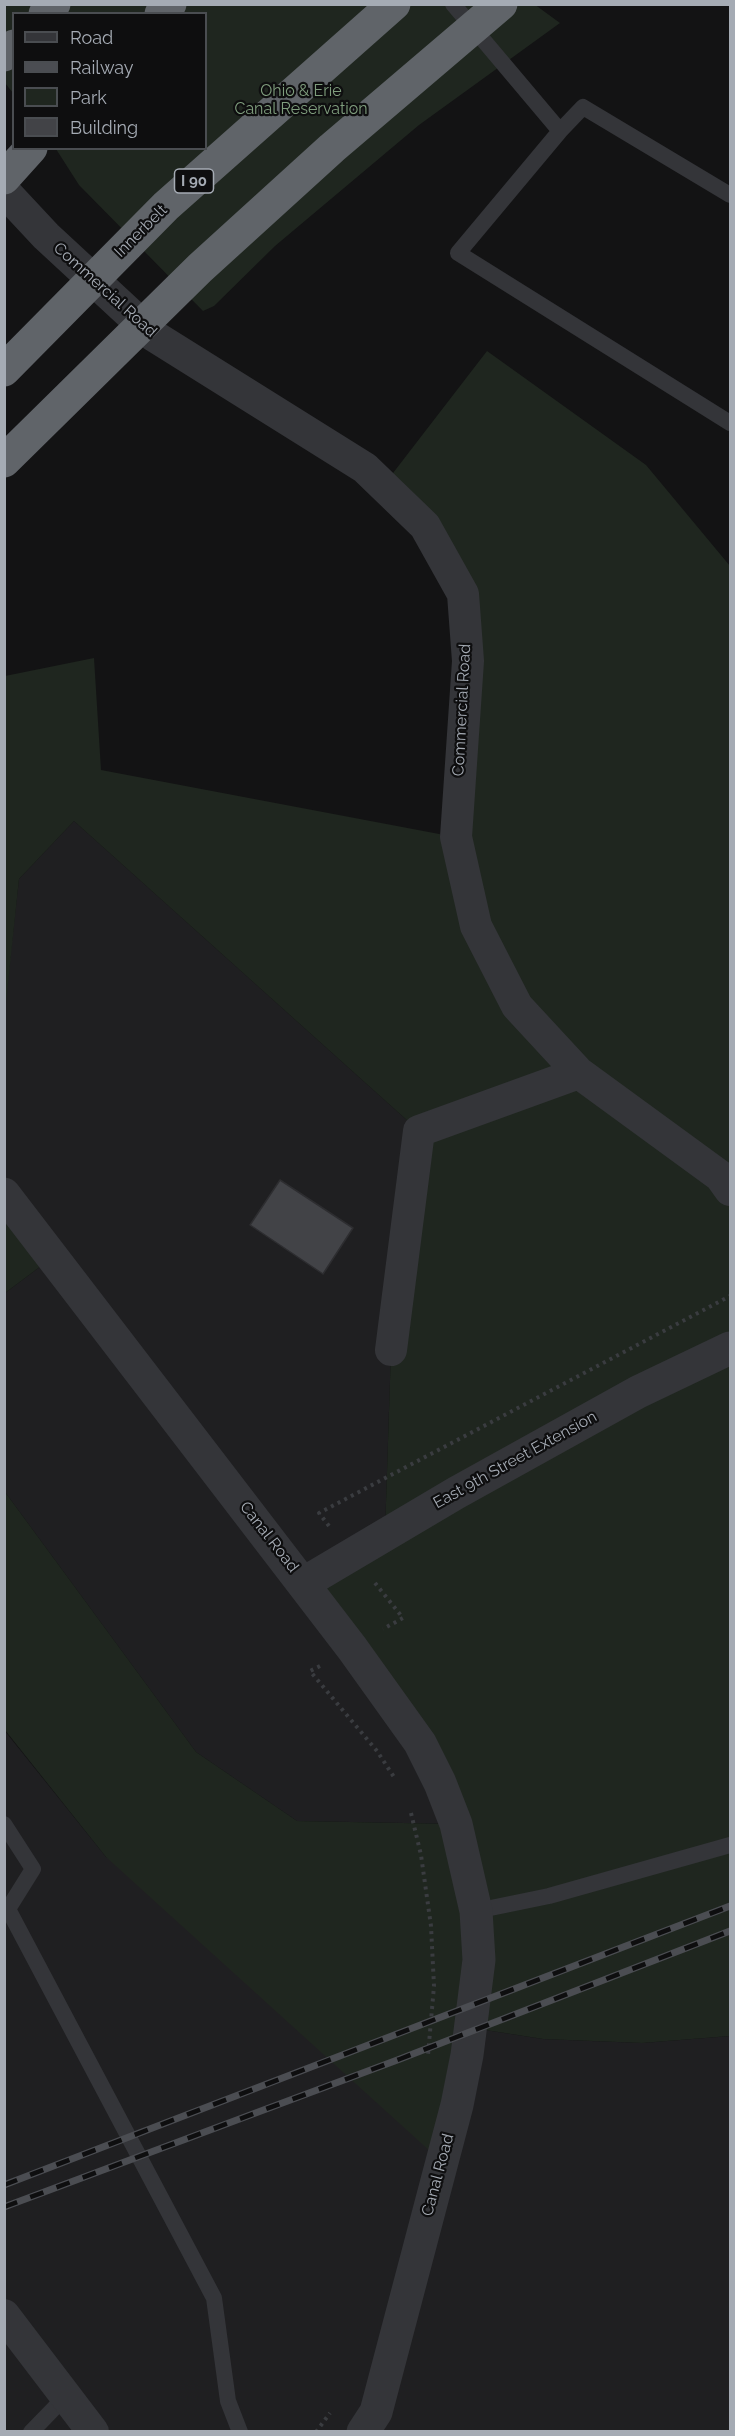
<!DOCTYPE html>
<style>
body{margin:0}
#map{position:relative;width:735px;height:2436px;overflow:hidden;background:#131314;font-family:Raleway,sans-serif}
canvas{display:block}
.frame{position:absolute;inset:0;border:6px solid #a5abb4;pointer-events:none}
.legend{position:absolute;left:12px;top:12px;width:195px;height:138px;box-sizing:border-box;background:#0e0e0f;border:2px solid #4a4d51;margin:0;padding:8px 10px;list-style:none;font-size:18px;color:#a5abb4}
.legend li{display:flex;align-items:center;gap:12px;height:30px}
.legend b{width:30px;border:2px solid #4a4d51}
</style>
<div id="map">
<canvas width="735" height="2436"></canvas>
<div class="frame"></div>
<ul class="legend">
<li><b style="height:8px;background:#343539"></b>Road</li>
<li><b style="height:8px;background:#4b4d52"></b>Railway</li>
<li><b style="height:16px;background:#1f261f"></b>Park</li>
<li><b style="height:16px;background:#424347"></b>Building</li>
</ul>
</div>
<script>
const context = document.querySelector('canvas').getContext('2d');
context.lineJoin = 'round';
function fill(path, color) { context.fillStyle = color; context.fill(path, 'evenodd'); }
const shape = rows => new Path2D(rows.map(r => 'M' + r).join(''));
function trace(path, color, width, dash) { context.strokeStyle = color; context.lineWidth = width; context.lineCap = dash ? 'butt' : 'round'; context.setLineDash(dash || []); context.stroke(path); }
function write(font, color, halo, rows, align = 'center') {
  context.font = font + ' Raleway,sans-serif'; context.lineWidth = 4.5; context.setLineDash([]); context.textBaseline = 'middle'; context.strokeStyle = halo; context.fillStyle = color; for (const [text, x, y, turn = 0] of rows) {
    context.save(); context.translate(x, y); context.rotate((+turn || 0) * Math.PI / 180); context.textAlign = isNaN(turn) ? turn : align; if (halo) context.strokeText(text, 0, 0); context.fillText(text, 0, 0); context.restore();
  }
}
fill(shape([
 [74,821,419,1131,391,1350,385,1534,456,1824,297,1821,196,1752,5,1492,5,1293,53,1257,5,1194,4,1012,19,879],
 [4,1730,106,1857,479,2029,543,2039,642,2043,730,2036,730,2431,5,2431]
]), '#1f1f21');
fill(shape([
 [534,4,560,23,419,125,275,246,214,306,203,311,79,185,56,149,206,148,206,14,14,14,13,93,5,83,5,5],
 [487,351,646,465,730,566,730,2036,642,2043,543,2039,479,2029,442,2162,106,1857,5,1730,5,1492,196,1752,297,1821,455,1824,304,1583,385,1533,391,1350,419,1131,74,821,19,879,5,1012,5,676,94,658,101,770,455,837,463,594,383,486],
 [5,1194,53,1257,5,1293]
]), '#1f261f');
const building = shape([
 [280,1180,353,1228,323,1274,250,1225,280,1180]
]);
fill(building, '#424347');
trace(building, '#2d2d30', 1.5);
trace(shape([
 [329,1526,319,1513,730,1296],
 [375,1583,403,1618,383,1629],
 [320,1666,310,1671,377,1751,394,1777],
 [411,1813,421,1855,431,1926,434,1986,428,2055],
 [316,2432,330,2413]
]), '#3a3c40', 4, [3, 4.5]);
trace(shape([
 [453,4,560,131],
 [730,195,583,107,560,131,458,253,730,423],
 [4,1824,33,1869,8,1909,214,2298,228,2401,240,2432],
 [476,1911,549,1896,730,1845],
 [31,2432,66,2396]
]), '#343539', 16);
trace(shape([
 [4,191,46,236,154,336,365,468,425,526,463,594,468,661,456,837,476,926,517,1006,579,1073,720,1176,730,1190],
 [391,1350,419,1131,579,1073],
 [4,2315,93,2432]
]), '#343539', 32);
trace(shape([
 [4,1194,352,1648,420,1743,440,1783,456,1824,476,1911,479,1960,467,2055,457,2105,376,2412,363,2432],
 [304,1583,456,1493,638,1392,730,1348]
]), '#343539', 33);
trace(shape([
 [45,14,54,4],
 [161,14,170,4],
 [4,55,14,46],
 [4,178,31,148],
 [4,370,166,206,394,4],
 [4,461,200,268,332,148,501,4]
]), '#606469', 33);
const rail = shape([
 [4,2185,730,1906],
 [4,2207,400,2059,730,1931]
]);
trace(rail, '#4b4d52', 7);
trace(rail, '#0e0e0f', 4.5, [14]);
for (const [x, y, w] of [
 [194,181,39]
]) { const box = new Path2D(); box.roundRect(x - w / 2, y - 12, w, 24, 4.5); context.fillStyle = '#0e0e0f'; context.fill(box); trace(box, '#a5abb4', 1.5); }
write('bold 15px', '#a5abb4', null, [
 ["I 90",194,181]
]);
write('16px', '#7f9d7d', '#0e0e0f', [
 ["Ohio & Erie",301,91],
 ["Canal Reservation",301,109]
]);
write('16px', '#a5abb4', '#0e0e0f', [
 ["Innerbelt",141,231,-45],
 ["Commercial Road",105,290,42],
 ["Commercial Road",462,710,-87],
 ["East 9th Street Extension",515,1460,-29],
 ["Canal Road",269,1537,52],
 ["Canal Road",438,2175,-75]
]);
</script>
